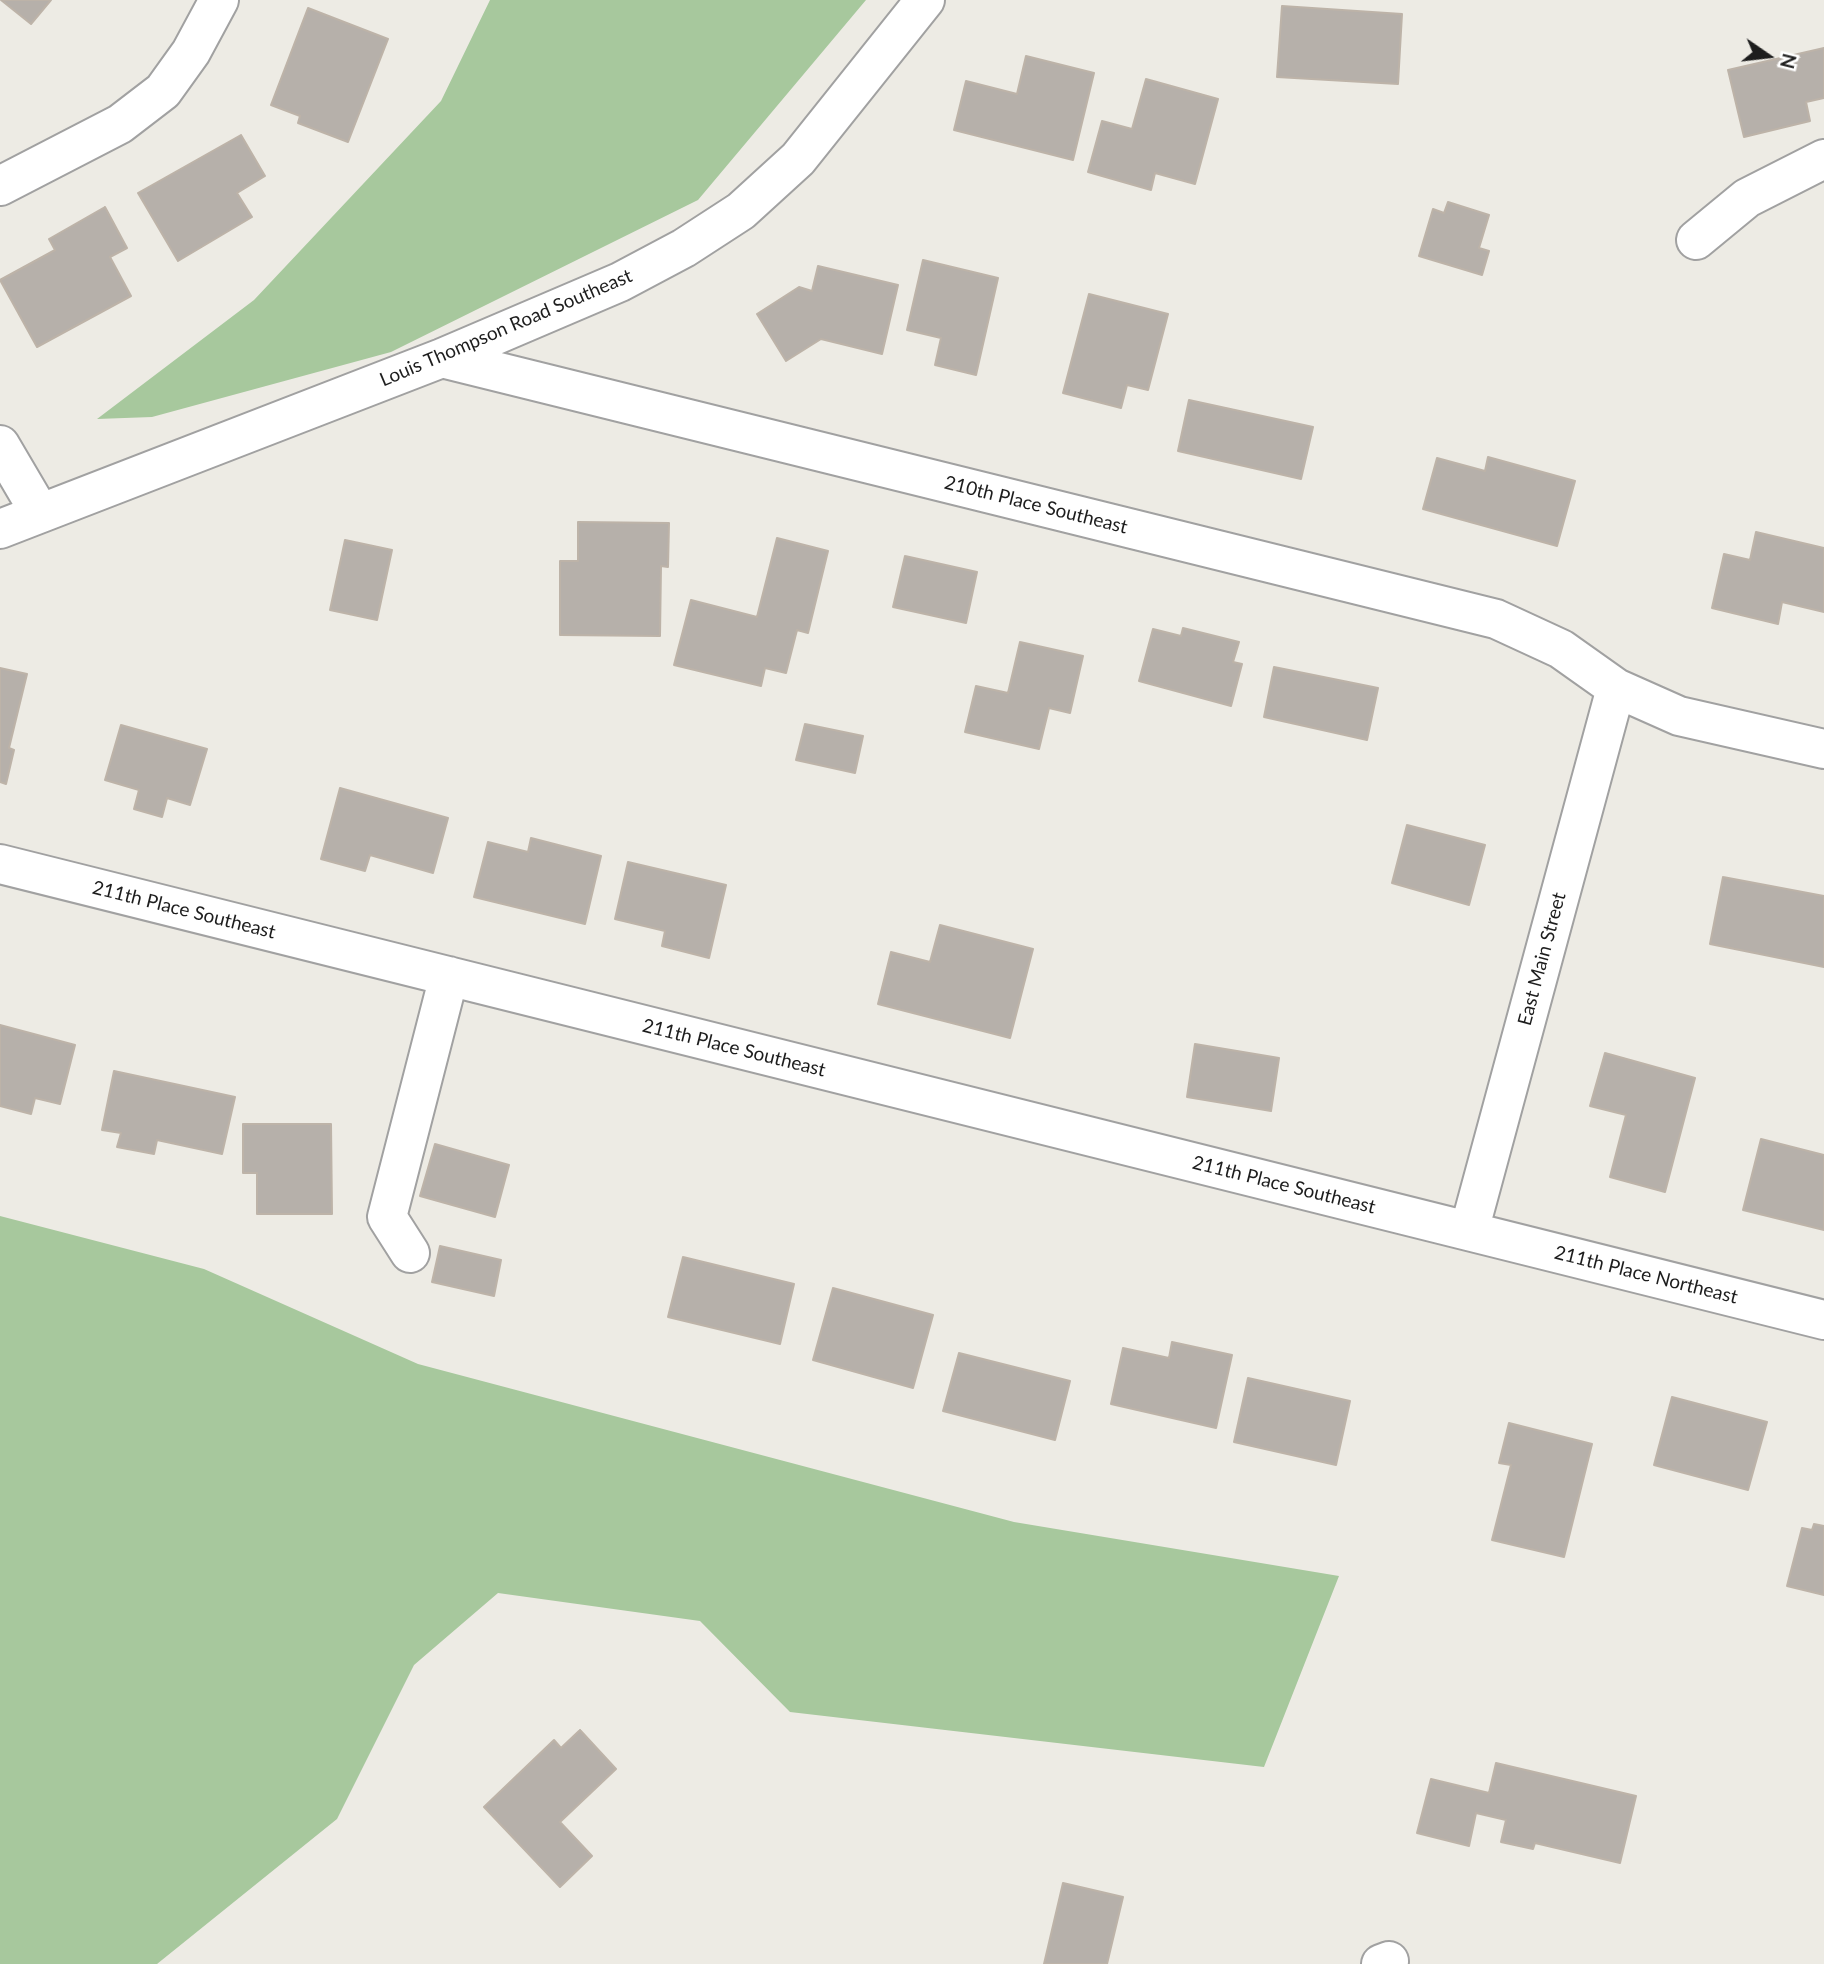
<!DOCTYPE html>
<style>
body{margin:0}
#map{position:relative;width:1824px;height:1964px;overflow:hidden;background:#edebe4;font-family:Lato,sans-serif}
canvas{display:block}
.north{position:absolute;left:1733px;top:21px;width:70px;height:70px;-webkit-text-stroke:5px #fff;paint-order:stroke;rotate:104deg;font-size:19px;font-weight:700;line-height:28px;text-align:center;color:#1d1d1d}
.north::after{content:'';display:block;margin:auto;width:24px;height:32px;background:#1d1d1d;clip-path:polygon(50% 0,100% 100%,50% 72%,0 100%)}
</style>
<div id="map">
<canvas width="1824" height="1964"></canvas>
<div class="north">N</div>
</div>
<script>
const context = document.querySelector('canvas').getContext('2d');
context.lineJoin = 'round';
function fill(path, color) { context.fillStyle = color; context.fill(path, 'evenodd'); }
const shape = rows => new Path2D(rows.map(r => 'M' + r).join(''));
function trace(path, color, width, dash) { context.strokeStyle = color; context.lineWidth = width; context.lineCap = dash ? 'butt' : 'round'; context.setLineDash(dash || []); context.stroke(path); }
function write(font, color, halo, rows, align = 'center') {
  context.font = font + ' Lato,sans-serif'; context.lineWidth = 5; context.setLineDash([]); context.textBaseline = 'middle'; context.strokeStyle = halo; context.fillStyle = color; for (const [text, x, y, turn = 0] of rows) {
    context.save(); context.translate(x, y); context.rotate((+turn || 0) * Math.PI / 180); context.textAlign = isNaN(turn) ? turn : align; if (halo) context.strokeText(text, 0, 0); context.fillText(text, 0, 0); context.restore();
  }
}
fill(shape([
 [490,0,866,0,698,200,391,352,152,417,97,419,254,300,441,101],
 [0,1216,204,1269,418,1364,1014,1522,1339,1576,1264,1767,790,1712,700,1621,498,1593,414,1665,337,1819,157,1964,0,1964]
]), '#a7c89d');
const building = shape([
 [1,0,51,0,31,24,1,0],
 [1282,6,1402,14,1398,84,1277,77,1282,6],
 [308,8,388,39,348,142,298,123,300,116,271,105,308,8],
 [1824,48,1824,98,1806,102,1810,121,1744,137,1728,70,1824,48],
 [1026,56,1094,73,1073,160,954,130,966,81,1017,94,1026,56],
 [1146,79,1218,99,1195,184,1155,173,1151,190,1088,172,1102,121,1132,129,1146,79],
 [241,135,265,176,237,193,252,217,178,261,138,193,241,135],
 [1448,202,1489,215,1479,248,1489,251,1482,275,1419,256,1433,209,1444,213,1448,202],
 [105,207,127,248,110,257,131,296,37,347,0,280,55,250,49,239,105,207],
 [923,260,998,278,976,375,935,365,941,338,907,330,923,260],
 [818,266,898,285,882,354,821,339,786,361,757,314,799,287,812,291,818,266],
 [1089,294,1168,314,1148,390,1127,385,1121,408,1063,393,1089,294],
 [1189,400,1313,427,1301,479,1178,451,1189,400],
 [1488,457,1575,481,1557,546,1423,509,1437,458,1485,471,1488,457],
 [578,522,669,523,668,567,661,566,660,636,560,635,560,561,578,561,578,522],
 [1756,532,1824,548,1824,612,1782,602,1778,624,1712,608,1724,554,1750,560,1756,532],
 [777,538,828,551,808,633,797,630,786,673,765,668,761,686,674,665,691,600,757,617,777,538],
 [345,540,392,550,377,620,330,610,345,540],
 [905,556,977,572,966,623,893,607,905,556],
 [1183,628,1239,642,1233,662,1242,664,1231,706,1139,681,1153,629,1181,636,1183,628],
 [1020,642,1083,656,1070,713,1049,708,1039,749,965,732,976,686,1008,693,1020,642],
 [1274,667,1378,688,1367,740,1264,717,1274,667],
 [0,668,27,674,9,748,14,750,6,784,0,782,0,668],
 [805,724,863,736,855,773,796,760,805,724],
 [121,725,207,749,190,805,167,798,162,817,134,809,139,790,105,780,121,725],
 [340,788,448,818,433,873,370,855,365,871,321,859,340,788],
 [1407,825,1485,845,1469,905,1392,883,1407,825],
 [531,838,601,856,585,924,474,897,488,842,528,852,531,838],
 [628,862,726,885,709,958,662,946,665,931,615,919,628,862],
 [1723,877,1824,896,1824,967,1710,944,1723,877],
 [940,925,1033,949,1010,1038,878,1004,891,952,930,962,940,925],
 [0,1025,75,1045,60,1104,35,1098,31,1114,0,1106,0,1025],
 [1195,1044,1279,1058,1271,1111,1187,1097,1195,1044],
 [1605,1053,1695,1078,1665,1192,1610,1177,1626,1115,1590,1106,1605,1053],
 [114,1071,235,1097,222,1154,157,1140,154,1154,117,1147,121,1133,102,1130,114,1071],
 [243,1124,331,1124,332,1214,257,1214,257,1173,243,1173,243,1124],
 [1761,1139,1824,1155,1824,1230,1743,1210,1761,1139],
 [435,1144,509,1165,495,1217,420,1196,435,1144],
 [440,1246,501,1260,494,1296,432,1282,440,1246],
 [683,1257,794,1284,780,1344,668,1317,683,1257],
 [833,1288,933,1315,913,1388,813,1360,833,1288],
 [1172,1342,1232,1355,1216,1428,1111,1404,1123,1348,1169,1358,1172,1342],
 [959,1353,1070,1381,1055,1440,943,1411,959,1353],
 [1248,1378,1350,1401,1336,1465,1234,1442,1248,1378],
 [1672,1397,1767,1422,1748,1490,1654,1465,1672,1397],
 [1509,1423,1592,1444,1564,1557,1492,1540,1511,1465,1499,1463,1509,1423],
 [1814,1524,1824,1526,1824,1595,1787,1586,1802,1528,1812,1530,1814,1524],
 [580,1730,616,1769,560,1822,592,1856,560,1887,484,1807,554,1740,561,1748,580,1730],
 [1496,1763,1636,1796,1620,1863,1535,1843,1533,1849,1501,1842,1506,1820,1476,1813,1469,1846,1417,1833,1431,1779,1489,1793,1496,1763],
 [1063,1883,1123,1897,1107,1964,1044,1964,1063,1883]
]);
fill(building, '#b6b0aa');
trace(building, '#bdb3a8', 2);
const minor = shape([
 [0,186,120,124,163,91,191,52,219,0],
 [1696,240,1747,198,1824,159],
 [442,358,1496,619,1561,649,1616,688,1679,716,1824,749],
 [0,445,40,513],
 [0,529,442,358,620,282,684,248,741,211,798,159,925,0],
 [0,864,1824,1320],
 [1469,1231,1616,688],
 [410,1253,387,1217,449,976],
 [1381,1964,1389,1961]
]);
trace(minor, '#a1a1a1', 42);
trace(minor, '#fff', 38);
write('19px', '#1d1d1d', '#fff', [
 ["Louis Thompson Road Southeast",506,328,-23],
 ["210th Place Southeast",1036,505,14],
 ["211th Place Southeast",184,910,14],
 ["East Main Street",1542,959,-75],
 ["211th Place Southeast",734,1048,14],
 ["211th Place Southeast",1284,1185,14],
 ["211th Place Northeast",1646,1275,14]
]);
</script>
